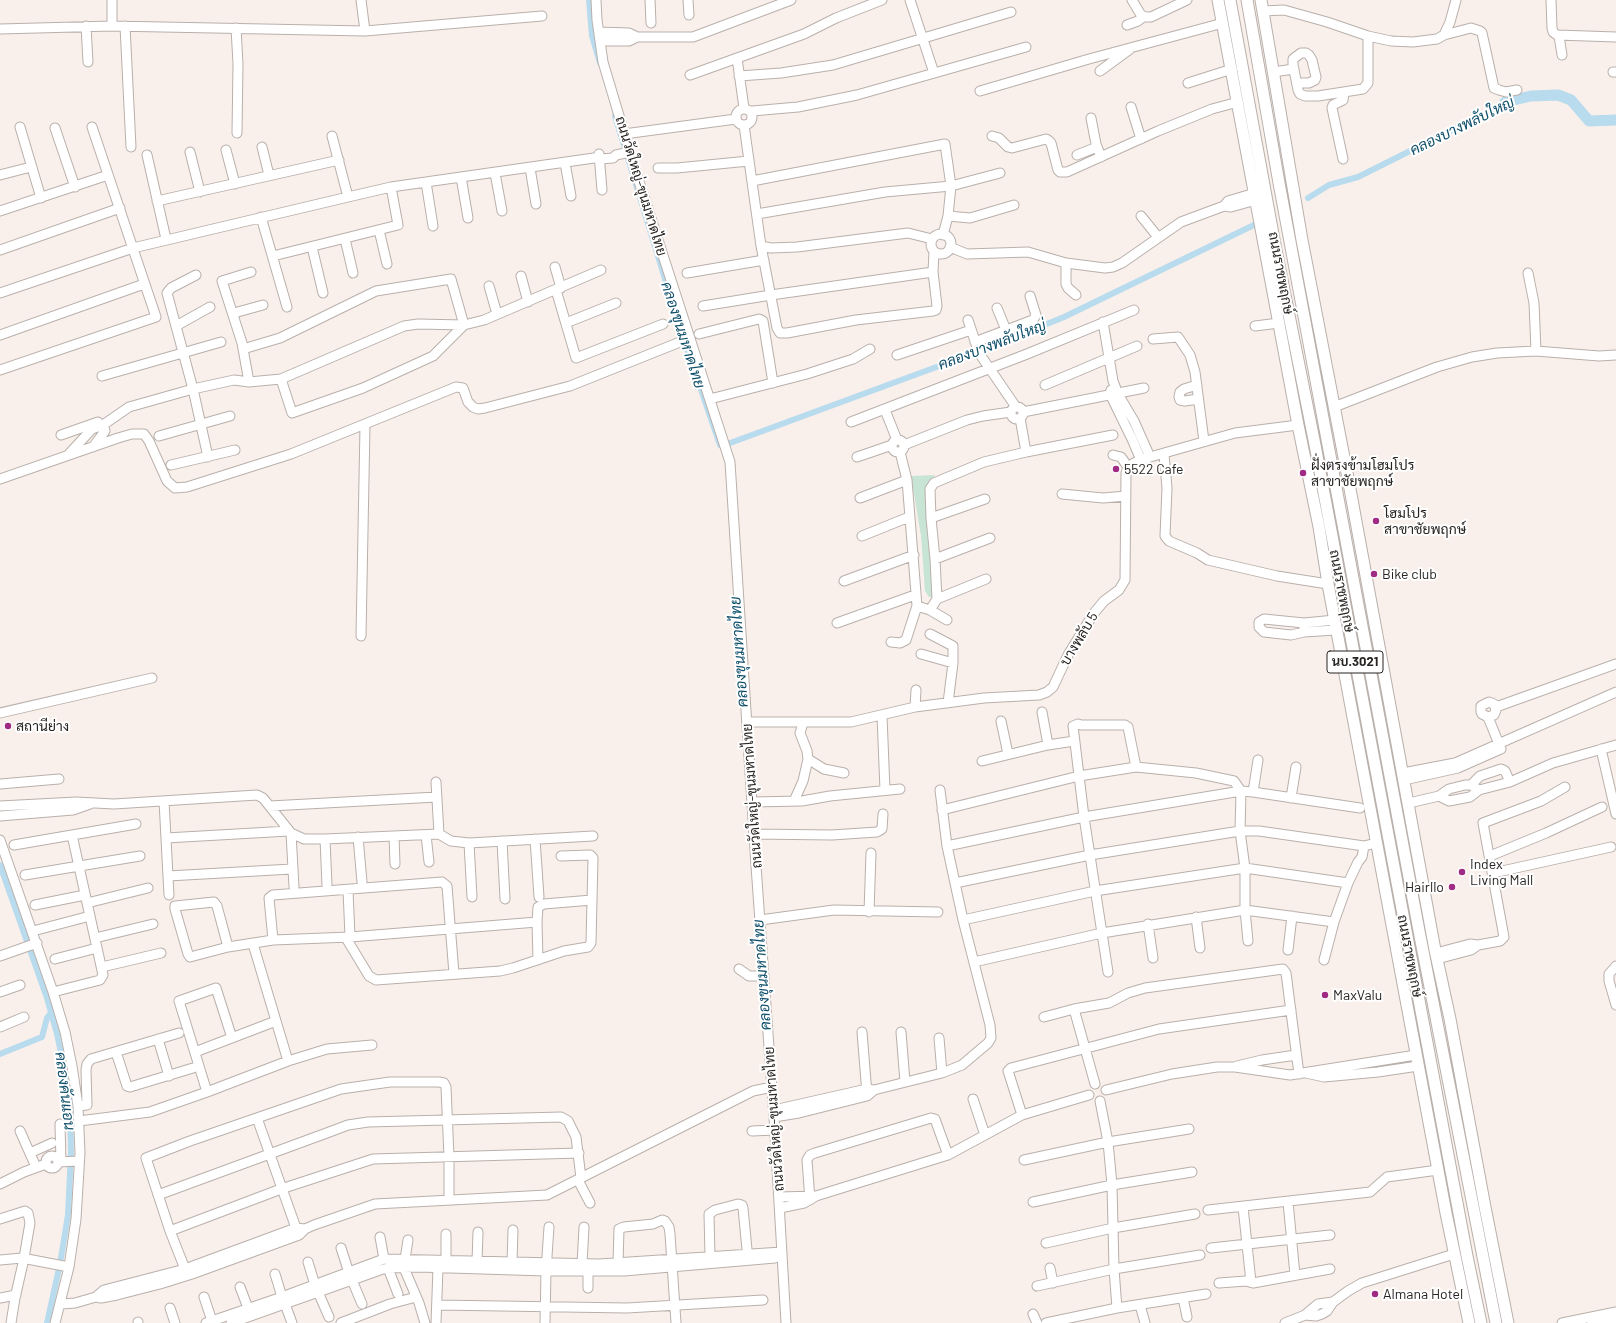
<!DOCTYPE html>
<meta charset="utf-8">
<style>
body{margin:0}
canvas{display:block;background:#faf0eb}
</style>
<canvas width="1616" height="1323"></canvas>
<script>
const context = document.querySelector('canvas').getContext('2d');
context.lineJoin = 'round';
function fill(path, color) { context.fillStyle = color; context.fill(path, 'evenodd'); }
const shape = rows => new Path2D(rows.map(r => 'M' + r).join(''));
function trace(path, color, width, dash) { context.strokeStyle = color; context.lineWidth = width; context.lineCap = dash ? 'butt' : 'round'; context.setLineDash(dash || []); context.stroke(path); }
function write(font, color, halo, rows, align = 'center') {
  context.font = font + ' Barlow,Sarabun,sans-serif'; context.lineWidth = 4; context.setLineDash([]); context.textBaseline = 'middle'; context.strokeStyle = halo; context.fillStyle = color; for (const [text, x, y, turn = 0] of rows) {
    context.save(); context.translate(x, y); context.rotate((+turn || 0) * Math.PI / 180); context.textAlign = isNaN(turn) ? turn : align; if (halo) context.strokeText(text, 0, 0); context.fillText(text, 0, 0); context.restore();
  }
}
fill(shape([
 [935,475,925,495,936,569,938,596,929,597,925,591,921,536,911,476]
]), '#c8e4d5');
trace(shape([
 [589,0,592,36,600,63],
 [615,116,682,334,720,445],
 [1308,198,1329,185,1358,177,1462,125,1493,111,1505,102],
 [722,446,988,348,1064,317,1256,224],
 [0,865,47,998,57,1034,64,1067,70,1107,71,1153,68,1215,60,1264,47,1323],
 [0,1054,42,1037,47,1018,52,1012]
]), '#b8dbee', 6);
trace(shape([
 [1505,102,1531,96,1558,95,1571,100,1589,121,1616,120]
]), '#b8dbee', 11);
const minor = shape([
 [361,0,365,31],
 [596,0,597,20,603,62,635,169,730,462,756,866,774,1117,786,1323],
 [650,0,651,23],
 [688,0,689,15],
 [910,0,934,73],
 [1132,0,1141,15,1146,17,1151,17,1187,0],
 [1551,0,1552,28,1553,32,1557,35,1616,37],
 [1263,11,1284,10,1327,22,1368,36,1391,41,1413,42,1437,39,1444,35,1450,22,1456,0],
 [1127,25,1138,21,1143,17],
 [86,26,88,62],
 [112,26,112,0],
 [125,26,131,147],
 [236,28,238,64,237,133],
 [0,29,112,26,365,31,542,16],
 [599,32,629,33,637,37,693,37,791,0],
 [1444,35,1471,28,1480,31,1482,33,1494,88,1499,90,1506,92,1517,90],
 [1559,36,1562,55],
 [600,41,629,41,637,37],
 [737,58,744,108],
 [1100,71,1130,49],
 [1273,72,1294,69],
 [1613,72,1616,72],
 [690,75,804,34,836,18,882,0],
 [739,76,781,73,833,65,1011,12],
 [1188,83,1232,69],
 [1297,83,1309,83,1315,80,1316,77,1312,60,1309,55,1306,53,1301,53,1293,59,1293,65,1298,90,1300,94,1305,96,1318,96,1363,89,1368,83,1368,36],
 [980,91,1089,59,1223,23],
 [1131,107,1141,139],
 '736 117a8 8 0 1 1 16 0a8 8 0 1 1-16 0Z',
 [752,111,798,107,857,95,1026,47],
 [1091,118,1096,144,1101,157],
 [744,125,761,246,777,328,780,333,787,333,856,320,933,311,936,310,937,306,933,272,934,251],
 [20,127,41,198],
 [55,128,75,187],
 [624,134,736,119],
 [332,136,348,197],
 [992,136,999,138,1008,147,1012,148,1046,139,1048,140,1051,143,1058,170,1060,172,1067,172,1158,131,1212,109,1238,102],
 [262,147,269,175],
 [226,150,235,184],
 [190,152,200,192],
 [599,154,602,190],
 [147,155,166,239],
 [1077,155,1097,147],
 [1343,159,1332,108,1333,105,1343,100,1344,93],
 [565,163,571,196],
 [530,168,536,204],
 [658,168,677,168,749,161],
 [495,173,502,211],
 [0,175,31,167],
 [461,177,468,218],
 [752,181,945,144,951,186,948,216,943,235],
 [426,182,433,226],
 [157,201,339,160],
 [1224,206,1231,207,1256,200],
 [0,211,108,175],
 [757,214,885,192,951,186,1000,173],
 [948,216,970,218,1014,205],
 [1141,216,1158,237],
 [261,217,287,307],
 [379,230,387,264],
 '931 244a10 10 0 1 1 20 0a10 10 0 1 1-20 0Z',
 [345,239,353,273],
 [761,246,771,248,797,247,908,233,932,239],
 [312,247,323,293],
 [950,247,967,254,1028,252,1066,263,1105,268,1113,267,1122,263,1181,222,1224,206,1228,201,1255,193],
 [0,250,120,208],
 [273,256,398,225,391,187],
 [1066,263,1066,284,1068,288,1076,295],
 [555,267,561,288],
 [687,273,764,260],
 [1528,273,1534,303,1536,351],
 [196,275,171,288,167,293,193,389,208,457],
 [521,276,528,302],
 [489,286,497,314],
 [556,290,576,358,663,324],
 [0,293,133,248,348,197,391,187,594,158,600,159,613,158,616,155,630,152],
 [703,306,771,295,933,272],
 [997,308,1006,330],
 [234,313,263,305],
 [968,320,979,353,1016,407],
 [1103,322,1113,381,1118,394,1134,421,1150,457],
 [566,323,616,303],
 [176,326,210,307],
 [1255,326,1279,323],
 [699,334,759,319,763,321,773,383],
 [0,335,144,284],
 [1153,339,1178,337,1190,355,1195,372,1204,441],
 [975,342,1033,320,1036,315,1030,296],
 [243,349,280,338,376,291,451,279,464,325,433,356,363,388,292,413,281,379],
 [897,355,971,330],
 [0,370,156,317,92,127],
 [102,376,221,342],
 [249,382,242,343,222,281,251,272],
 [1045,385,1137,346],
 [1197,385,1184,389,1180,392,1179,397,1180,400,1185,401,1198,399],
 [1111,390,1110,394,1132,439,1141,460],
 [710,399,807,374,853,359,870,349],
 '1011 413a6 6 0 1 1 12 0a6 6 0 1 1-12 0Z',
 [1334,407,1437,367,1472,357,1497,353,1536,351,1599,356,1616,355],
 [885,410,897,440],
 [1023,412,1144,388],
 [1020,418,1026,452],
 [851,422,1027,354,1134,310],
 [103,425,129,407,193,389,234,380,249,382,281,379,404,326,418,324,464,325,484,320,601,270],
 [61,435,98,422],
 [159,436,230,416],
 '892 446a6 6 0 1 1 12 0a6 6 0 1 1-12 0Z',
 [904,445,967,420,983,416,1011,412],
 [900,452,907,480,917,606,930,610,947,620],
 [1164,454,1167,488,1165,536,1169,541,1197,553,1208,560,1277,576,1328,584],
 [68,455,92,429,103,425,105,431,93,447],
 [1113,455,1121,457,1128,467],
 [857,457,892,445],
 [171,465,235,450],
 [0,479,118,438,132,434,144,434,149,441,167,481,175,488,187,487,291,454,456,387,463,388,468,402,473,407,478,409,485,408,570,386,690,338],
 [1062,494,1103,498,1126,496],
 [860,498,907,480],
 [931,518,985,499],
 [862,536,909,517],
 [935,559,990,538],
 [844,581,914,555],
 [937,599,986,579],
 [930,610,937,599,935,559,931,518,930,489,934,483,984,462,1026,452,1113,435],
 [837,623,915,595],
 [1304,626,1304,632,1336,630],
 [1304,632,1291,635,1264,632,1259,627,1259,622,1264,619,1304,623,1335,620],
 [930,634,953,646,953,663,948,703],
 [361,636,365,426],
 [891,642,900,643,906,640,917,606],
 [921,654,953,663],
 [915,707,916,690],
 [1496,707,1616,664],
 [1042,712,1048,745],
 [0,713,152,678],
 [882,716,885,790],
 [1488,717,1494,715,1496,710,1494,704,1489,702,1481,706,1481,712,1482,714,1488,717,1501,749],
 [1001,721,1008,754],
 [747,722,851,722,915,707,984,698,1039,695,1047,692,1053,687,1068,655,1094,613,1104,601,1119,590,1125,580,1126,473,1128,467,1134,463,1150,457,1235,433,1298,425],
 [1601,749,1616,814],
 [808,759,824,769,844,773],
 [982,761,1048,745,1074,741],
 [1403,773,1455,763,1616,692],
 [1404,780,1458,768,1501,749],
 [436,782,439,834],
 [0,784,59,779],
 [1471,785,1480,776,1501,769,1505,771,1510,782],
 [1253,792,1258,760],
 [1439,796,1449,801,1470,797,1479,790,1510,782,1553,763,1616,745],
 [1291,798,1296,767],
 [164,801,169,895],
 [794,801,803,781,808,759,807,751,800,733,803,723],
 [752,802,802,801,830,796,900,789],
 [1409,803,1439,796,1449,789,1465,785,1471,785,1479,790],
 [0,806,76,802,114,804,257,795,263,798,291,833,304,839,325,839,439,834,451,841,469,843,593,836],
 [270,806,437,797],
 [942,810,1079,776,1136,767,1196,773,1234,781,1241,791,1240,831,1245,868,1245,910,1248,941],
 [0,816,73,810,90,804],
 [291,833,294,887],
 [754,834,832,835,877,832,882,829,883,814],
 [426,835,429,862],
 [394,836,395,864],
 [358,837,362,882],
 [166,838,289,831],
 [325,839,327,885],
 [535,839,539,897],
 [0,840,53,992,65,1032,72,1066,78,1106,80,1153,76,1219,69,1267,55,1323],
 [502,841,505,899],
 [469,843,472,897],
 [14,845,136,824],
 [947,846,1084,817,1241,791,1253,792,1360,808],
 [1490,856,1546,833,1602,807],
 [1493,873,1611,847],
 [25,875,140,856],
 [168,876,292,869],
 [955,883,1090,855,1240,831,1259,831,1364,846,1376,843],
 [348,890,350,937],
 [87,903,148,888],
 [35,905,85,895],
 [869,912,871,853],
 [1196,917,1200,948],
 [760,920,834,910,938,912],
 [963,920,1095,891,1245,868,1348,883],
 [1148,924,1153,958],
 [33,931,90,916],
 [95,938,153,924],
 [346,938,369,976,376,980,500,971,513,968,564,951,588,947,591,943,593,858,590,855,561,856],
 [273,940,269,898,273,895,442,882,447,886,454,974],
 [253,944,288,1061],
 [1478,945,1500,941,1504,937,1483,823,1541,801,1565,787],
 [228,947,217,906,214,902,175,906,175,909,188,954,190,957,228,947,273,940,350,937,537,922],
 [1288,950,1292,916],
 [1436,953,1470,944,1478,945,1471,950,1437,959],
 [0,956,37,943],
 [55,959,97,948],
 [538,960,537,922,538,907,544,904,592,900],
 [1324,960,1334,922,1348,883,1358,862,1362,857,1364,846],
 [974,962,1102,933,1245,910,1334,922],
 [1616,966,1609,974,1609,981,1616,1005],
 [102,967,161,953],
 [739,969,749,976,764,976],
 [1108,972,1084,817,1073,726,1078,724,1081,725,1125,725,1128,727,1136,767],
 [0,992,20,985],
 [53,992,100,980,103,975,72,835],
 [1074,1009,1095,1084],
 [1044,1017,1074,1009,1109,1003,1128,993,1145,988,1283,969,1286,973,1299,1074],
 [0,1027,24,1017],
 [862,1032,867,1094],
 [901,1032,905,1082],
 [939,1038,942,1073],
 [158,1039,169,1076],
 [116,1052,127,1086,130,1087,193,1068],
 [195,1052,276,1021],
 [1237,1066,1262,1060,1296,1055],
 [1306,1073,1324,1077,1378,1072,1418,1066],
 [1106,1090,1172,1074,1217,1067,1235,1067,1290,1075,1416,1055],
 [207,1092,179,1001,216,988,232,1038],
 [973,1099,985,1135],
 [1100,1101,1108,1142,1112,1185,1114,1269,1117,1308],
 [78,1106,87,1105,86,1070,87,1064,91,1059,179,1033],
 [774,1110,867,1089,874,1090],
 [1022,1115,1009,1074,1008,1071,1011,1068,1159,1029,1291,1010],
 [774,1117,799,1113,867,1096,874,1090,942,1073,962,1065,988,1043,991,1038,990,1025,963,920,947,846,940,790],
 [257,1118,296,1228],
 [79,1121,150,1112,207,1092,288,1061,327,1049,372,1045],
 [60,1124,61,1162],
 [20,1131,36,1167],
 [752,1131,775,1130],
 [30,1153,52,1143],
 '46 1162a6 6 0 1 1 12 0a6 6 0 1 1-12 0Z',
 [1024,1160,1108,1142,1189,1129],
 [58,1162,79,1161],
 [578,1180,590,1203],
 [0,1184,24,1172,46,1164],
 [158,1195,324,1134,348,1125,368,1122,561,1117,568,1121,576,1137,581,1178],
 [780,1197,814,1196],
 [810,1200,807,1160,810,1155,815,1153,931,1118,935,1119,936,1122,948,1155],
 [1033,1202,1112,1185,1192,1172],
 [1288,1202,1295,1275],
 [1243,1207,1251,1282],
 [780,1208,804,1203,816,1196,948,1155,1022,1115,1089,1095],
 [1208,1210,1370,1192,1387,1177,1438,1170],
 [0,1219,25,1211,28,1213,30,1223,24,1258],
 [170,1231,281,1189,373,1159,579,1153],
 [446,1234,446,1261],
 [380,1237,384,1259],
 [1046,1243,1113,1228,1195,1214],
 [341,1248,349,1273],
 [1211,1248,1330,1235],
 [710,1257,709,1214,715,1210,738,1204,742,1205,743,1208,748,1260],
 [405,1259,408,1240],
 [0,1260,22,1258,69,1267],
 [308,1262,315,1285],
 [477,1262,478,1232],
 [512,1263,513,1230],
 [582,1264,584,1227],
 [618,1264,619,1229,624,1227,653,1224,662,1220,665,1221,669,1227,670,1234,676,1323],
 [388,1268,398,1294],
 [404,1268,419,1303,425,1323],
 [1050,1268,1053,1283],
 [185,1269,170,1231,146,1158,190,1141,341,1089,390,1082,439,1082,444,1083,446,1087,449,1157,449,1200],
 [588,1271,588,1288],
 [275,1274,282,1297],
 [352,1280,362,1304],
 [1219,1283,1246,1281,1253,1283,1330,1269],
 [1037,1286,1114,1269,1200,1255],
 [240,1287,248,1308],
 [318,1292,329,1317],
 [96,1297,101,1298,117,1295,160,1284,192,1274,299,1235,305,1229,314,1225,375,1204,547,1195,753,1091,772,1087],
 [204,1297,212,1321],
 [0,1298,16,1295],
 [1183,1298,1187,1317],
 [61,1304,75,1303,96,1297,104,1290,185,1269,296,1228,305,1229],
 [285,1304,292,1323],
 [437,1305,627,1308,763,1300],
 [1140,1305,1145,1323],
 [170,1308,175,1323],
 [1033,1314,1037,1323],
 [1305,1315,1316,1316,1322,1314,1327,1311,1333,1302,1348,1291,1362,1283,1454,1254],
 [138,1322,138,1323],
 [11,1323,15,1298,23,1263],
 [206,1323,282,1297,384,1259,599,1264,782,1252],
 [231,1323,380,1270,388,1268,418,1267,546,1271,624,1271,775,1258],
 [341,1323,390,1304,416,1297],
 [436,1323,438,1268],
 [545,1323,546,1271,549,1227],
 [1046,1323,1117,1308,1206,1294],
 [1285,1323,1305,1315,1318,1304,1333,1302],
 [1562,1323,1616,1312],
 [1592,1323,1616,1319]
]);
const major = shape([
 [1218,0,1298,425,1319,527,1328,584,1446,1213,1469,1323],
 [1230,0,1275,245,1315,445,1467,1256,1481,1323],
 [1247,0,1279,183,1420,936,1496,1323],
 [1261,0,1302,240,1348,478,1435,950,1450,1019,1485,1207,1508,1323]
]);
trace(minor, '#b9b0ab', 11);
trace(major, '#b9b0ab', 13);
trace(minor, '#fff', 9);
trace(major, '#fff', 11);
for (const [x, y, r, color] of [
 [1116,469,4,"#a02b85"],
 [1303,473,4,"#a02b85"],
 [1376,521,4,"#a02b85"],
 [1374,574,4,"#a02b85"],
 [8,726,4,"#a02b85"],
 [1462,872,4,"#a02b85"],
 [1452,887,4,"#a02b85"],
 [1325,995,4,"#a02b85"],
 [1375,1294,4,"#a02b85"]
]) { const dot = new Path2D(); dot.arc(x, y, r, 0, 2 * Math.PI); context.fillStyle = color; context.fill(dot); trace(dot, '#fff', 1.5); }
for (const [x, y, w] of [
 [1355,662,56]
]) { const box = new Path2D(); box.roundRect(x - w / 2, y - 11, w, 22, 3); context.fillStyle = '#fff'; context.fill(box); trace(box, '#282422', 1); }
write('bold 13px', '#282422', null, [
 ["นบ.3021",1355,662]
]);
write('14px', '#282422', '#fff', [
 ["ถนนวัดใหญ่-ขุนมหาดไทย",641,186,73],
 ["ถนนราชพฤกษ์",1281,273,79],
 ["ถนนราชพฤกษ์",1342,591,79],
 ["บางพลับ 5",1079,639,-59],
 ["ถนนวัดใหญ่-ขุนมหาดไทย",752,796,-94],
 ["ถนนราชพฤกษ์",1410,956,79],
 ["ถนนวัดใหญ่-ขุนมหาดไทย",774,1119,-94]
]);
write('14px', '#282422', '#fff', [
 ["ฝั่งตรงข้ามโฮมโปร",1311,465],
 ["สาขาชัยพฤกษ์",1311,481],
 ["5522 Cafe",1124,469],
 ["โฮมโปร",1384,513],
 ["สาขาชัยพฤกษ์",1384,529],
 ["Bike club",1382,574],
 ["สถานีย่าง",16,726],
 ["Index",1470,864],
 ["Living Mall",1470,880],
 ["Hairllo",1444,887,"right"],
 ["MaxValu",1333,995],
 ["Almana Hotel",1383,1294]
], 'left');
write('italic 15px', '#0f4f6a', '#fff', [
 ["คลองบางพลับใหญ่",1462,126,-26],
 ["คลองขุนมหาดไทย",683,335,72],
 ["คลองบางพลับใหญ่",992,345,-21],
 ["คลองขุนมหาดไทย",739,652,-94],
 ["คลองขุนมหาดไทย",762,975,-94],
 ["คลองคันแอน",65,1091,83]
]);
</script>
